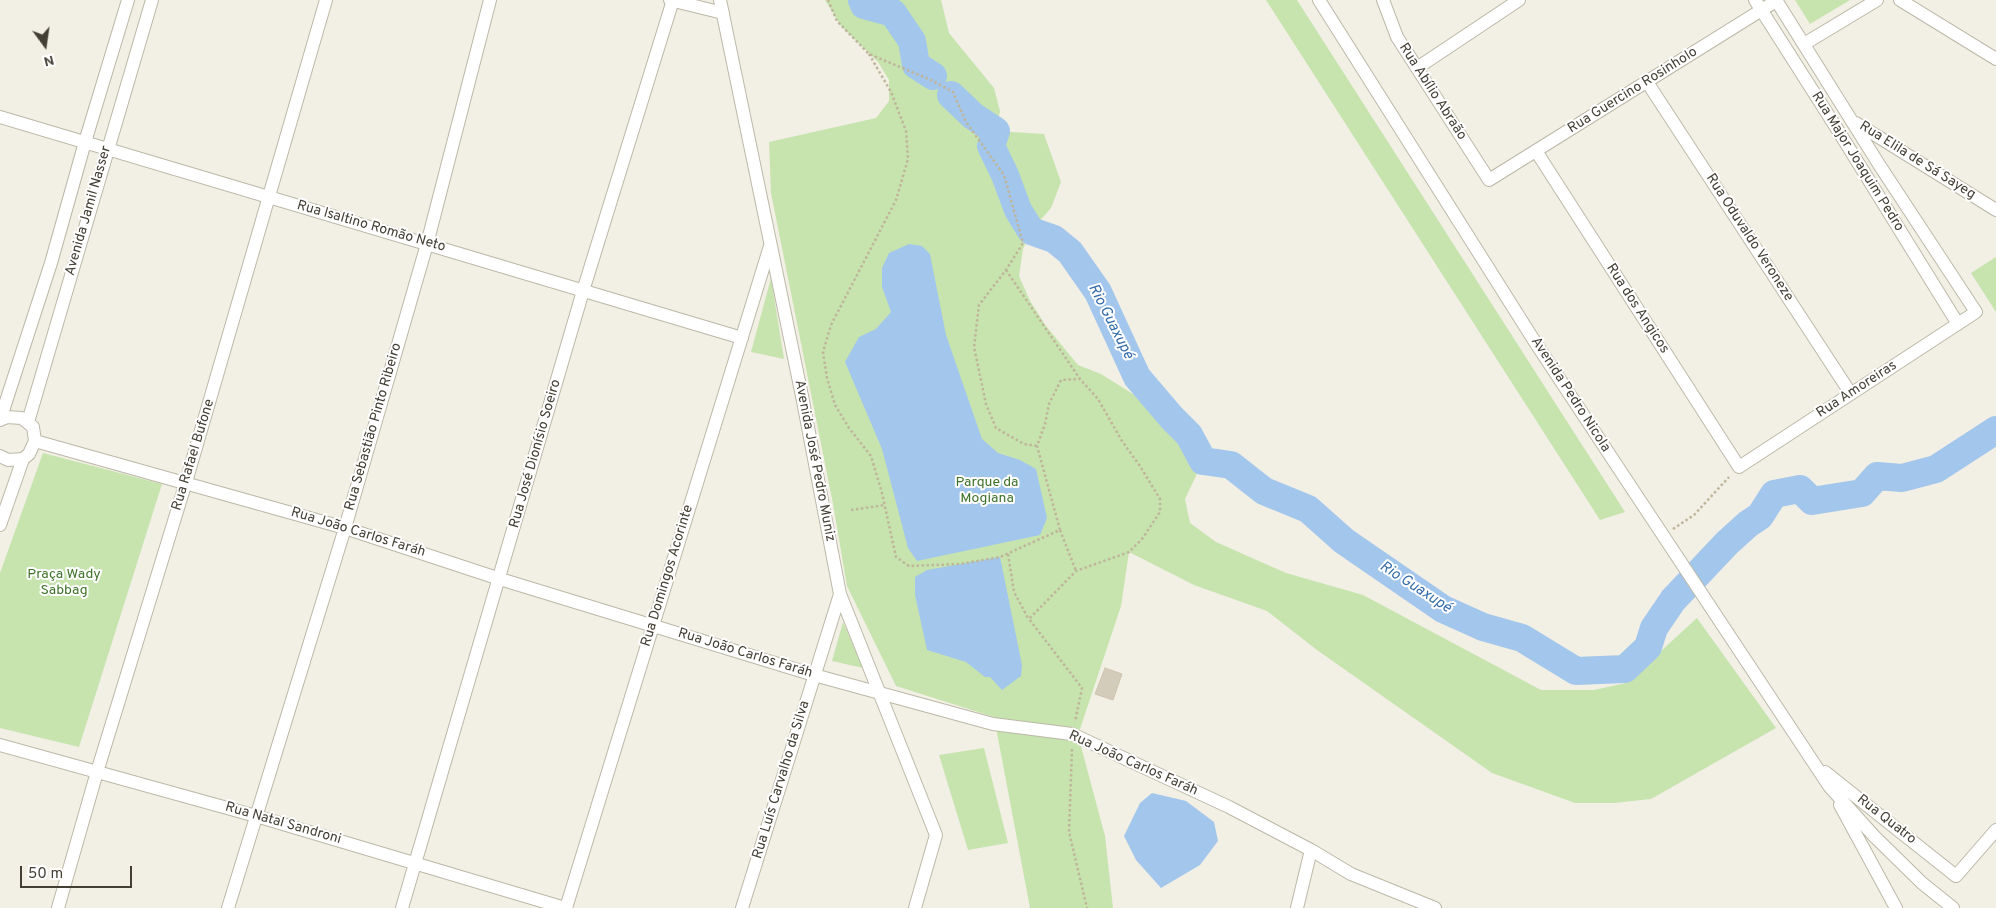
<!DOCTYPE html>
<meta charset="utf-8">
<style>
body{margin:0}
#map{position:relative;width:1996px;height:908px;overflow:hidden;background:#f2efe5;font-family:Overpass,sans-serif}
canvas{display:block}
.north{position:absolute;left:20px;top:20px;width:50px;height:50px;-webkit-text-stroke:4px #fff;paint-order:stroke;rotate:166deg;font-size:14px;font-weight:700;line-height:20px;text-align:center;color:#443f35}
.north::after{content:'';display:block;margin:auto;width:18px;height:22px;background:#443f35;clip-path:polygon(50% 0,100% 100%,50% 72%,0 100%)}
.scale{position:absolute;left:20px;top:866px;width:112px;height:22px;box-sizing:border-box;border:2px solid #443f35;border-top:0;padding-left:6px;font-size:15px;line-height:18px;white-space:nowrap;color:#443f35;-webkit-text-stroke:4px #fff;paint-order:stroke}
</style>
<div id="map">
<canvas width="1996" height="908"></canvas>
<div class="north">N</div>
<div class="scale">50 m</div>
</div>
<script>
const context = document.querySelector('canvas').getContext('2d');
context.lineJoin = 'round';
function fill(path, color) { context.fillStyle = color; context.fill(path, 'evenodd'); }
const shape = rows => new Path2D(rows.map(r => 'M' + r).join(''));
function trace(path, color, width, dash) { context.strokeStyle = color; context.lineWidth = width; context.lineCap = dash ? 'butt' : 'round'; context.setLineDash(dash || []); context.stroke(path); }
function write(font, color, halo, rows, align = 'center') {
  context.font = font + ' Overpass,sans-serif'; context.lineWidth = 4; context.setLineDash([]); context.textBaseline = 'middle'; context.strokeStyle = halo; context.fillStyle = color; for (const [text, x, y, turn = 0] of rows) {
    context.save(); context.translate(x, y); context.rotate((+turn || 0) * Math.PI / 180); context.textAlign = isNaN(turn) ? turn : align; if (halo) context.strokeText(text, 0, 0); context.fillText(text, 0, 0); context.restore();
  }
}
fill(shape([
 [825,0,941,0,949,33,994,88,1000,111,996,131,1044,134,1061,182,1051,208,1031,231,1023,249,1019,276,1030,301,1046,326,1078,365,1101,374,1141,399,1188,451,1203,461,1185,499,1190,523,1216,542,1286,573,1363,595,1541,690,1594,690,1626,683,1697,618,1776,728,1651,799,1614,803,1575,803,1492,773,1317,650,1267,611,1194,585,1129,552,1121,606,1078,735,1105,836,1113,908,1030,908,994,717,896,686,847,586,833,504,771,193,769,142,876,118,889,101,889,80,878,62,841,26],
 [1266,0,1297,0,1625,512,1600,520],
 [1795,0,1850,0,1810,24],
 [1996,257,1996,312,1971,273],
 [771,278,784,359,751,352],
 [43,453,162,484,79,747,0,728,0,573],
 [843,622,863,668,832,661],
 [984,748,1008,843,968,850,939,755]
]), '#c7e4af');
fill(shape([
 [909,244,922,246,930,254,946,335,982,439,998,453,1020,460,1036,469,1047,518,1040,535,917,561,908,548,882,449,845,362,859,337,876,329,891,312,882,287,882,268,889,253],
 [1000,557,1022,665,1021,676,1002,690,990,677,985,677,966,662,927,650,915,595,915,577,927,570],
 [1152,793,1186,801,1214,822,1218,841,1200,865,1161,888,1136,860,1124,836,1140,803]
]), '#a3c6ec');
trace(shape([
 [862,0,864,5,893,13,912,41,916,65,933,76],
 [951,95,973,116,996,131,991,146,1005,175,1018,210,1031,231,1054,239,1070,252,1098,292,1137,377,1172,418,1189,435,1203,461,1231,465,1264,491,1308,509,1344,541,1443,609,1483,627,1522,638,1576,671,1625,669,1648,647,1654,628,1673,600,1727,543,1748,524,1760,516,1774,494,1800,489,1812,501,1862,493,1877,476,1902,478,1936,469,1996,430]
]), '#a3c6ec', 28);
const building = shape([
 [1105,668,1122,674,1113,700,1095,694,1105,668]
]);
fill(building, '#d3ccbb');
trace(building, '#cdc4ae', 1);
const minor = shape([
 [670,0,723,13],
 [720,0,802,396,840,594,936,835,915,908],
 [1319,0,1535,342,1829,786,1874,836,1922,883,1953,908],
 [1383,0,1397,37,1489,180,1776,1],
 [1755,0,1839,132,1958,324],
 [1900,0,1996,59],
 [1804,44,1877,0],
 [1417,68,1519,0],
 [1647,82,1851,394],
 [0,117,742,338],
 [1856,123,1996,210],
 [1536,151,1739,467,1976,312,1880,166,1776,0],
 [0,420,51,263,85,142,128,0],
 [0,420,7,417,22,418,33,427,35,441,29,454,23,459,8,460,0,456],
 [28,422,152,0],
 [35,441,345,528,500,579,814,675,993,724,1072,734,1229,807,1311,850,1351,874,1435,908],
 [0,525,23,459],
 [0,745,256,816,565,908],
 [1825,772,1956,876,1996,830],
 [1840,805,1896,908],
 [58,908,97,772,186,482,326,0],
 [228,908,345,528,427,244,490,0],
 [402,908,583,291,673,0],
 [566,908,770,246],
 [742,908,840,594],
 [1297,908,1311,850]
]);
trace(minor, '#bcb8a8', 14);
trace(shape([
 [828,0,837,21,869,54,931,80,953,92,966,122,1004,175,1023,243,1006,270,979,305,974,347,986,404,996,428,1024,444,1037,446],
 [869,54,891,92,906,131,908,159,896,200,831,325,823,352,827,378,835,405,849,428,871,456,882,493,896,557,909,566,960,564,1000,557,1060,530,1037,446,1045,424,1049,404,1061,380,1080,379,1098,399,1122,441,1140,466,1160,499,1160,512,1142,539,1129,552,1076,571,1029,619,1082,688,1075,722],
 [1006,270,1080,379],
 [851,510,885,505],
 [1673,529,1694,515,1729,477],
 [1060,530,1076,571],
 [1008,554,1014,592,1028,618],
 [1072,749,1069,832,1087,908]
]), '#beb59a', 2.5, [2.5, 2.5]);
trace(minor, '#fff', 12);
write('14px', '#443f35', '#fff', [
 ["Rua Guercino Rosinholo",1633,91,-32],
 ["Rua Abílio Abraão",1432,92,57],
 ["Rua Elila de Sá Sayeg",1917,161,32],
 ["Rua Major Joaquim Pedro",1857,162,58],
 ["Avenida Jamil Nasser",89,211,-74],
 ["Rua Isaltino Romão Neto",371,227,16],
 ["Rua Oduvaldo Veroneze",1749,238,57],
 ["Rua dos Angicos",1637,309,57],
 ["Rua Amoreiras",1857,390,-33],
 ["Avenida Pedro Nicola",1570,395,57],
 ["Rua Sebastião Pinto Ribeiro",374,427,-74],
 ["Rua José Dionísio Soeiro",536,454,-74],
 ["Rua Rafael Bufone",194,455,-73],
 ["Avenida José Pedro Muniz",814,461,79],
 ["Rua João Carlos Faráh",358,533,17],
 ["Rua Domingos Acorinte",668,576,-73],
 ["Rua João Carlos Faráh",745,654,17],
 ["Rua João Carlos Faráh",1133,764,24],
 ["Rua Luís Carvalho da Silva",782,780,-73],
 ["Rua Quatro",1886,820,38],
 ["Rua Natal Sandroni",283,824,16]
]);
write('14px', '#3e722b', '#fff', [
 ["Parque da",987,483],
 ["Mogiana",987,499],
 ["Praça Wady",64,575],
 ["Sabbag",64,591]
]);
write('italic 15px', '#336baa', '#fff', [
 ["Rio Guaxupé",1110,322,63],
 ["Rio Guaxupé",1415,588,33]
]);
</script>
